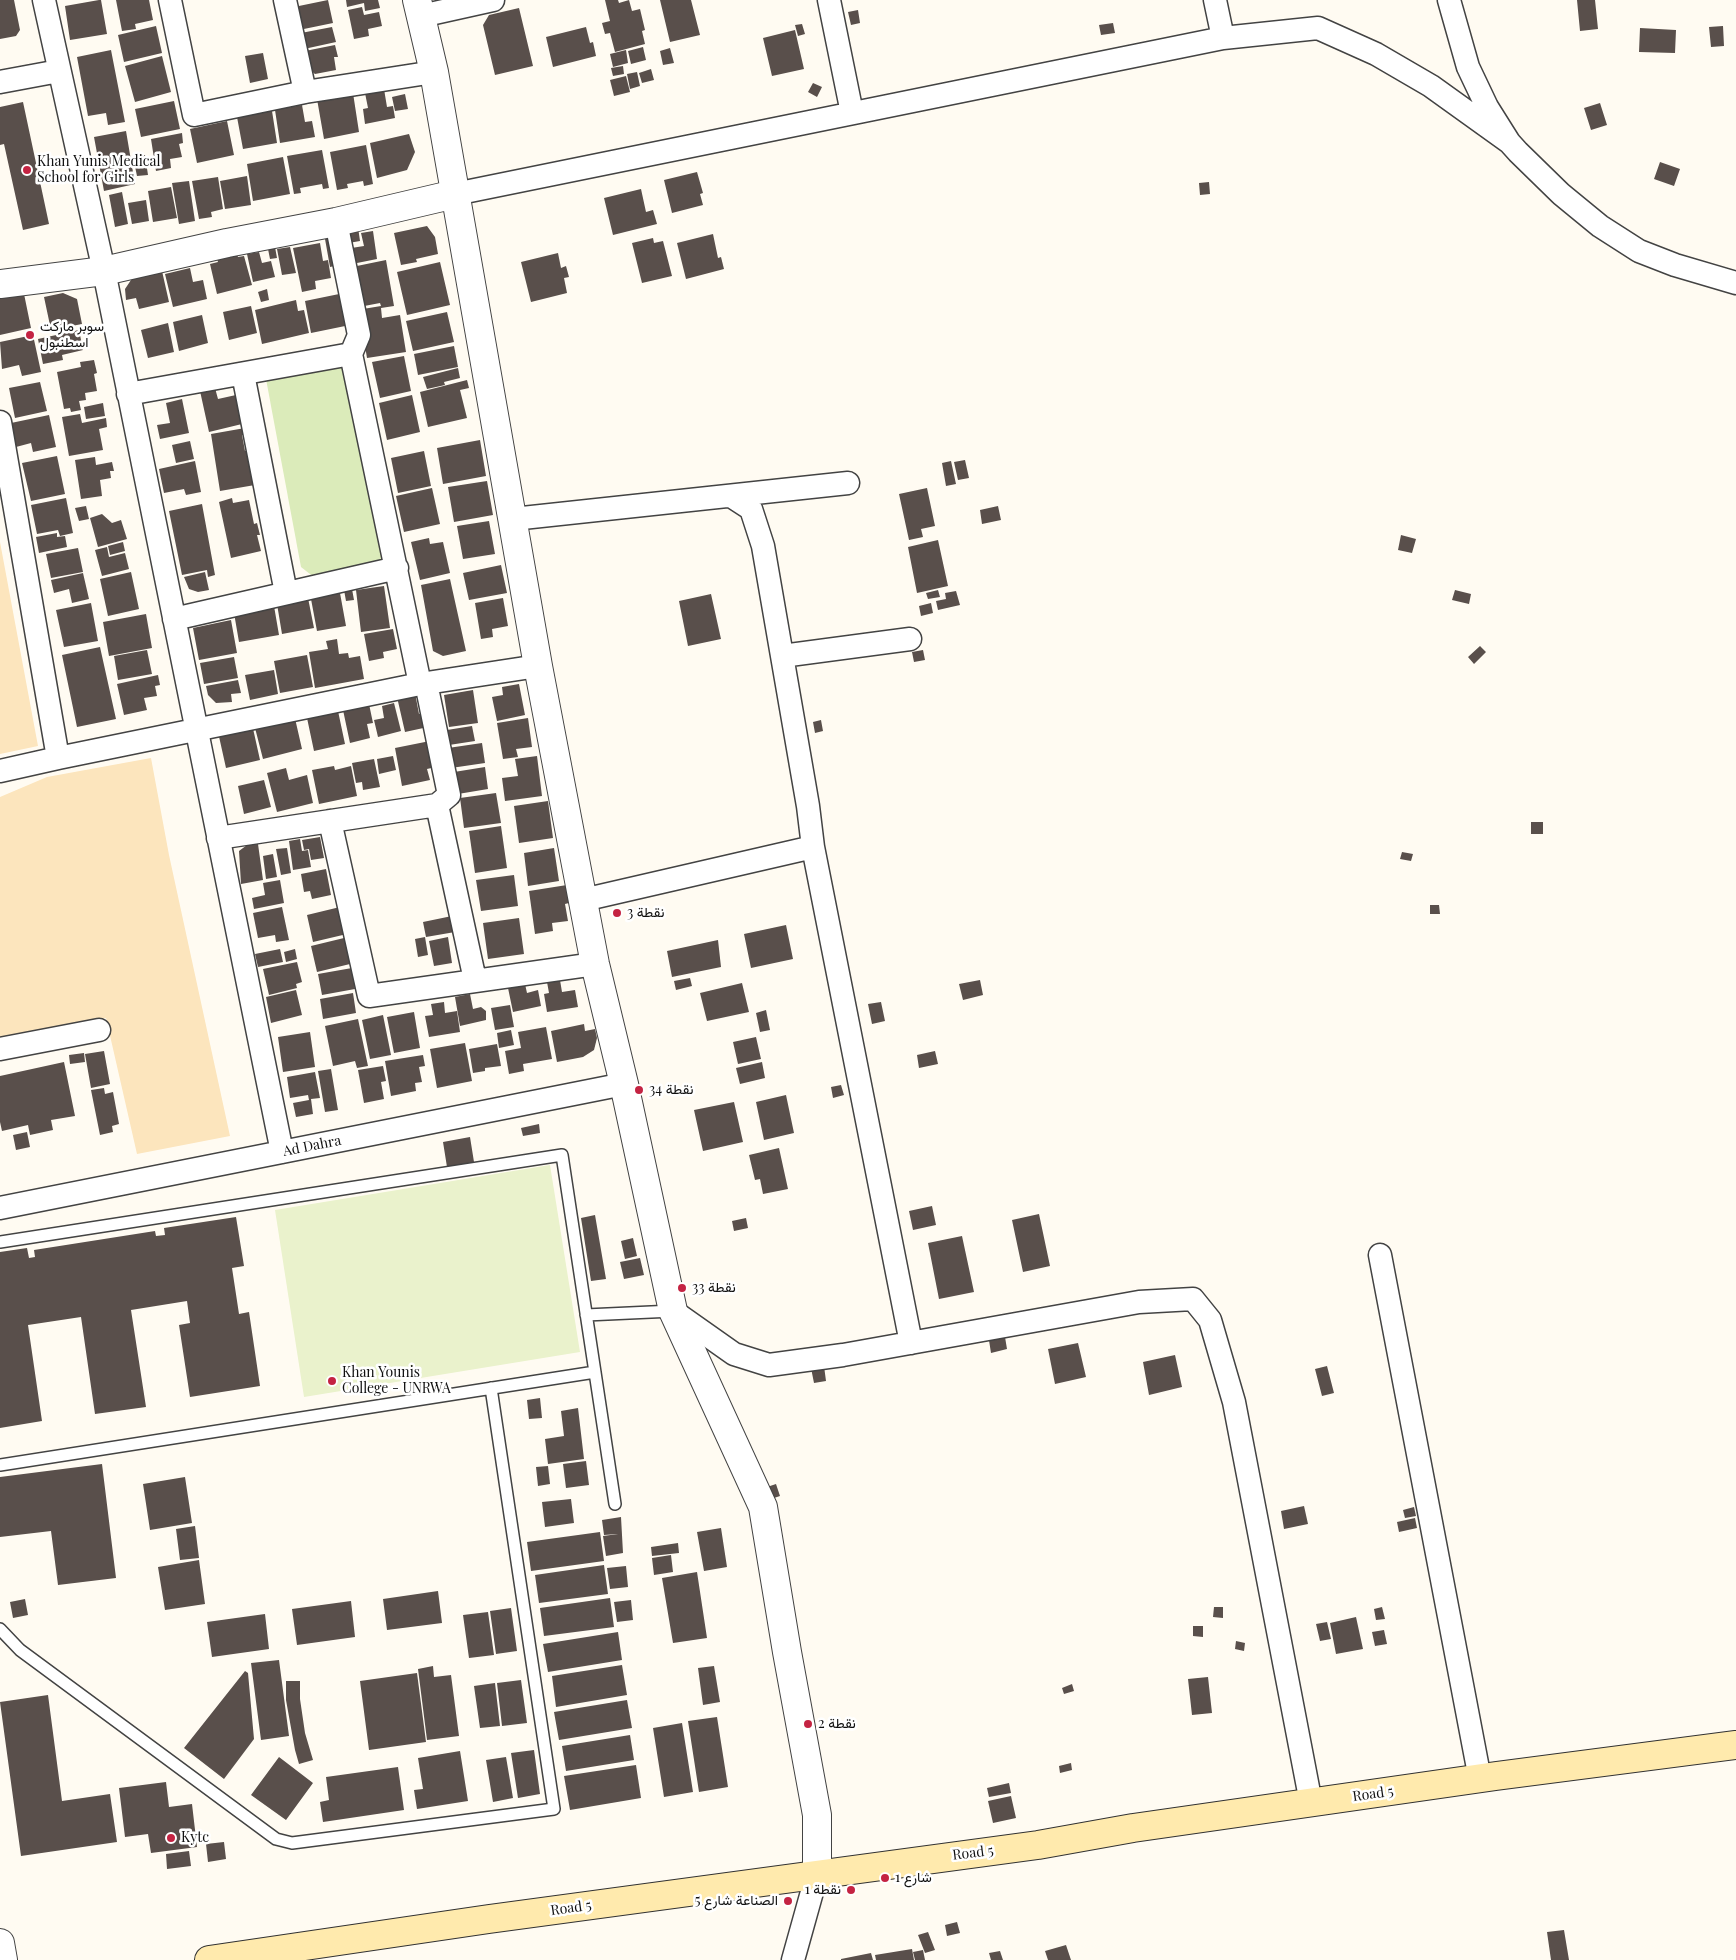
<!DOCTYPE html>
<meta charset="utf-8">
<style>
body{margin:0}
canvas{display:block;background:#fffbf2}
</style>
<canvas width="1736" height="1960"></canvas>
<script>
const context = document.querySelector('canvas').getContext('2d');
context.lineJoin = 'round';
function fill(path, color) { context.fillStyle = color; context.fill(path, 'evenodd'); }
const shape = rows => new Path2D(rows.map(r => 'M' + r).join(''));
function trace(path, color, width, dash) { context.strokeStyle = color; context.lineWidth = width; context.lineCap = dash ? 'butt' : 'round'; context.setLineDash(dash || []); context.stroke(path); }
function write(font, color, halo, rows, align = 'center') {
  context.font = font + ' "Playfair Display",Vazirmatn,serif'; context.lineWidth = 5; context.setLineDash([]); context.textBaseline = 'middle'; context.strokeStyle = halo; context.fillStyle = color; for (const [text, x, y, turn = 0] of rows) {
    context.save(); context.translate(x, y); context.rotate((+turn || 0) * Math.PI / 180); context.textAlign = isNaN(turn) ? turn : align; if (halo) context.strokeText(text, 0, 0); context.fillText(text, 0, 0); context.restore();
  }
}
fill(shape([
 [342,361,383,561,315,578,301,567,266,379]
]), '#dbebba');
fill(shape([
 [0,542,38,746,0,754],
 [151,758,169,855,230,1136,137,1154,106,1018,0,1043,0,797,47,777]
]), '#fce5bd');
fill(shape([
 [550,1165,580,1352,304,1397,275,1210]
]), '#eaf2cc');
fill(shape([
 [0,0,14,0,20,30,16,36,0,39],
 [99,0,101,0,107,34,70,40,65,6],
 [116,0,149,0,153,20,135,24,136,29,122,31],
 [328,0,333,23,299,30,294,7],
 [346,0,378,0,380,8,365,11,364,3,347,7],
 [605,0,618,0,619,3,629,0,632,11,640,9,645,30,642,31,645,44,615,52,610,33,605,34,602,23,610,21],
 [660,0,691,0,700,35,670,42],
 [1577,0,1595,0,1598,29,1580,31],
 [362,7,364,15,379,12,382,26,368,29,369,36,354,39,348,10],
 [519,8,533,66,495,75,483,25,489,15],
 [858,10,860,23,851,25,848,12],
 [1113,23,1115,33,1101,35,1099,25],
 [802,24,805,34,798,36,795,25],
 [156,26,162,53,124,62,118,35],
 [1723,26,1724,46,1711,47,1709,27],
 [332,27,336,42,304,49,301,33],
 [586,27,590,43,593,42,596,56,553,67,546,37],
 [1640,28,1676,30,1675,53,1639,52],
 [795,30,804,69,772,76,763,38],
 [335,45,338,57,334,57,336,70,315,74,309,69,305,51],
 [643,47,646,60,631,64,628,51],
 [670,48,674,63,663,65,660,51],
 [111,50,125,122,108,125,106,113,88,116,77,57],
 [626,50,628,63,613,67,610,54],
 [263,53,268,79,250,83,245,56],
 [162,56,171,92,135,102,125,66],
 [623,66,624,74,613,76,611,68],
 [651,69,654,80,642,83,639,73],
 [637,72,640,86,630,89,627,74],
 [626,76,630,92,614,96,610,80],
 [813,83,822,87,817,97,808,92],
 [384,89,387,107,393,106,395,118,365,124,363,109,368,108,365,93],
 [353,93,359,132,324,139,317,99],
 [405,94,408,109,395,111,392,97],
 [174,101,180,129,141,137,135,109],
 [23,102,49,224,23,230,4,144,0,145,0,107],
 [1600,103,1607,125,1591,130,1584,108],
 [302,105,305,122,312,121,315,137,280,143,275,110],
 [272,111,277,143,243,149,237,117],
 [227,121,234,155,197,163,190,129],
 [126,131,135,184,104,191,94,137],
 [182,133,183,143,179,144,182,157,170,159,171,168,156,171,151,139],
 [409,134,415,152,407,170,377,178,370,143],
 [366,145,373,184,364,186,363,181,347,184,348,188,337,190,330,152],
 [322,150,329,188,323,189,322,184,300,188,301,193,294,194,287,156],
 [145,155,148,175,137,176,133,157],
 [283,157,290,194,253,201,247,164],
 [1660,162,1680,169,1674,186,1654,179],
 [697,172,703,193,700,194,703,205,672,213,664,180],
 [247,176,251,205,225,209,220,181],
 [218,177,223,209,211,212,212,217,199,219,192,181],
 [189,181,195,221,179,224,172,183],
 [1209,182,1210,194,1200,195,1199,183],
 [171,187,177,218,153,222,148,191],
 [641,189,646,212,653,210,657,224,613,235,604,198],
 [122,192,128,224,115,227,109,195],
 [146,200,149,221,132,224,128,203],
 [427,226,435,237,438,254,416,259,417,262,401,265,394,233],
 [358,227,360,241,343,244,340,230],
 [373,231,377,259,347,265,345,249,364,246,361,233],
 [713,234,718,258,721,257,724,269,686,279,677,243],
 [334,237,339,265,330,267,325,239],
 [653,238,654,243,663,241,672,276,642,283,632,243],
 [320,243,323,261,328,260,331,278,315,281,316,289,302,292,293,248],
 [275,247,277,258,270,259,268,249],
 [290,247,296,273,282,275,277,249],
 [236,251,238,257,244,256,252,285,217,294,210,264,218,262,216,256],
 [259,252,262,263,271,261,275,277,253,282,247,254],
 [558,253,561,268,566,266,569,277,564,278,567,293,531,302,521,262],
 [386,260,394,306,381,308,382,318,400,315,406,352,367,358,361,322,363,309,381,306,380,303,359,307,352,267],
 [440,262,450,305,407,315,397,272],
 [190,268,193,282,203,280,207,299,173,307,165,274],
 [162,271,169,302,139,309,136,298,126,300,125,289,131,280,135,277],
 [23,289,31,328,0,335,0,294],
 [267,289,269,300,261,302,258,292],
 [63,293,77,299,82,324,51,330,44,297],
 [344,293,350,325,311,333,305,301],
 [296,300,298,311,304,310,309,333,262,344,255,310],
 [251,306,257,333,229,340,223,312],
 [447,312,454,342,413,351,406,321],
 [202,315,208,343,179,351,173,322],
 [168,323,174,352,148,358,141,330],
 [79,330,83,350,62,355,63,360,43,364,38,339],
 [33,335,41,372,22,376,19,365,2,369,0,342],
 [454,346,458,367,418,375,414,354],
 [404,356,411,391,380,398,372,362],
 [94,360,97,373,94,374,97,391,85,393,86,400,79,401,81,410,71,412,70,408,64,409,57,372,81,367,80,362],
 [458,368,460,378,444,382,445,385,427,389,423,377],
 [467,380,469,388,460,390,467,418,428,427,420,392],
 [40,382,47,411,15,418,9,388],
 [215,388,218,399,236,395,242,424,209,432,200,391],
 [412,395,420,432,387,440,379,403],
 [182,399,189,433,160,439,157,425,170,423,166,403],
 [103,403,105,416,86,419,84,407],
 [80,414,82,423,106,418,107,427,99,429,103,450,69,456,62,417],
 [49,415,56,447,33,452,31,443,16,447,11,423],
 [245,428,246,435,242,435,245,451,249,450,255,485,220,491,211,434],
 [480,440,486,476,443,484,437,448],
 [190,441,194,459,176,463,172,445],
 [424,451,431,486,398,493,391,458],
 [57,456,65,494,31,501,22,463],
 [95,457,96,465,112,462,114,471,110,471,111,478,100,480,102,496,81,499,75,460],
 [965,460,969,478,958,480,954,462],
 [195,461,201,492,186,495,184,489,164,493,159,469],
 [951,461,956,484,946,486,942,463],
 [487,481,493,515,454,522,448,487],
 [432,488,440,524,404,532,396,496],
 [927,488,935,526,921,529,923,537,909,540,899,494],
 [66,498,73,533,60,536,58,530,37,534,31,505],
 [232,498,233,503,249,500,254,524,257,523,260,535,257,535,261,551,231,558,219,502],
 [202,504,215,575,208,577,207,570,182,575,169,511],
 [86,506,89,519,79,521,75,508],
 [998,506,1001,520,982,524,980,510],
 [102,514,112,523,121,520,127,539,98,547,90,518],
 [489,521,495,554,463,559,457,526],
 [57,533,57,537,65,536,67,547,39,553,36,537],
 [1401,535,1416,539,1412,553,1398,550],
 [429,538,430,544,443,542,450,573,420,580,411,542],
 [938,540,948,586,917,593,908,547],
 [123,542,125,551,110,555,108,546],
 [107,547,109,557,125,553,129,569,102,576,95,550],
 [78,548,83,572,51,578,46,554],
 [501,565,507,593,469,600,463,573],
 [131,572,139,609,108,616,100,579],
 [205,572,209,590,198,592,189,589,184,577],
 [83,573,89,599,72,603,69,589,54,593,51,580],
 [450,579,466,651,443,656,433,651,421,585],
 [384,586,390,628,361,632,356,590],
 [352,589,354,600,346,601,344,590],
 [938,590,940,597,928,599,926,593],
 [1455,590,1471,594,1469,604,1452,600],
 [956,591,960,605,938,610,936,601,946,599,945,593],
 [340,593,346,626,317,631,311,599],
 [711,594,721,639,688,646,679,601],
 [308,598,314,628,282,634,277,604],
 [503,598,508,626,492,629,493,637,481,639,475,603],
 [91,603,98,641,64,647,56,610],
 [931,603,933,613,921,616,919,606],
 [274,606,279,635,239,642,234,613],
 [146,614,152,648,109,656,103,622],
 [231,620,237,653,199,660,193,628],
 [393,629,397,649,383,652,384,658,369,661,364,634],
 [337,639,339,654,348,653,349,658,360,656,364,679,315,688,309,652,328,649,326,641],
 [1480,646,1486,652,1474,664,1468,657],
 [100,647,116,719,77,727,62,655],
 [147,650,152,674,118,680,114,656],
 [923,650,925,660,914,662,912,652],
 [307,655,313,687,280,693,274,661],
 [234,657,238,678,204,684,200,663],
 [274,670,278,694,250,700,245,675],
 [158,675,160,685,155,686,157,696,144,698,147,710,124,715,117,684],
 [238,680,241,693,231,694,232,702,216,703,208,695,206,686],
 [519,684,525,715,497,721,492,697,503,695,502,687],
 [473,690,478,723,449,727,444,695],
 [415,693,419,714,424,713,428,727,405,732,397,697],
 [394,703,401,731,378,737,374,720,384,718,382,706],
 [369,704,373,723,367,724,370,738,350,743,343,710],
 [338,711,345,744,314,751,307,718],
 [294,714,302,749,263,759,254,724],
 [528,718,532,747,516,749,518,757,503,759,497,723],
 [821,720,823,731,815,733,813,722],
 [252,724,260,760,226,768,218,732],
 [472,726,475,741,449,745,447,730],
 [435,740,440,766,427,769,430,780,402,786,395,748],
 [482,743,485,763,451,768,448,748],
 [393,756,396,770,379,774,377,759],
 [537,756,542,796,505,801,502,778,518,776,515,759],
 [374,759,380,787,363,790,362,782,356,783,352,763],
 [334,766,335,770,351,766,357,796,319,804,312,770],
 [485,767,488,789,458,794,454,772],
 [286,768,289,780,307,775,313,803,277,812,267,773],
 [264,780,271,807,244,814,238,786],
 [496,793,501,823,464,828,460,798],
 [548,801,553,838,519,843,514,806],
 [1531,822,1543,822,1543,834,1531,834],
 [501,826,507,868,475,873,469,831],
 [320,837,324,858,311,860,309,849,304,850,302,840],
 [300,839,302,851,308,850,311,867,293,870,289,841],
 [258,844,263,880,241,884,239,851,247,845],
 [287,848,291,873,281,875,276,849],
 [554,848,559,881,528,886,524,853],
 [1402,852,1413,854,1411,861,1400,859],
 [273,854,277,877,266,879,263,856],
 [326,869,331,895,312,899,310,891,304,892,301,874],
 [514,875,518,906,481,911,476,880],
 [280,880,284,903,254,909,252,898,265,895,263,883],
 [567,885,569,903,565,904,568,921,552,923,553,931,535,934,529,891],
 [1430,905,1439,905,1440,914,1430,914],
 [282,907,289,940,276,942,275,935,258,938,253,913],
 [340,907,347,934,313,942,307,915],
 [452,916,455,932,426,937,423,922],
 [519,918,524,954,488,959,483,923],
 [786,925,793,959,751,968,744,934],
 [425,937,428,955,418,957,415,939],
 [448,937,452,963,434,966,429,941],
 [344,938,350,964,317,972,311,946],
 [718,940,721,967,672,977,667,951],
 [280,949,283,962,258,967,255,954],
 [295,949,297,959,286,962,284,952],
 [297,962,302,982,296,984,297,988,269,995,263,969],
 [352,968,355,989,322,995,318,974],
 [690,978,692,986,676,990,674,981],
 [560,980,562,992,575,990,578,1007,547,1012,544,994,549,993,547,982],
 [980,980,983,995,963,1000,959,984],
 [742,983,749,1012,707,1021,700,993],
 [525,984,527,993,538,990,541,1006,513,1012,508,988],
 [296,990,302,1015,271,1023,266,997],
 [353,993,356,1013,323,1019,320,999],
 [470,994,473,1009,481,1007,486,1011,486,1020,460,1026,455,997],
 [444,1002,445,1013,457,1011,460,1032,429,1037,425,1016,433,1015,431,1004],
 [881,1002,885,1021,872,1024,868,1004],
 [510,1005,514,1027,495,1030,491,1008],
 [766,1010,770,1030,760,1032,756,1013],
 [414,1012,420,1048,394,1053,387,1017],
 [383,1015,391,1055,370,1059,362,1020],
 [358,1019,368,1066,357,1068,355,1061,333,1066,325,1026],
 [584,1024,585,1031,595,1029,597,1038,594,1050,583,1057,557,1062,551,1031],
 [546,1027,552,1059,523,1064,524,1071,509,1074,505,1051,521,1048,518,1032],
 [511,1030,514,1045,499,1048,497,1033],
 [310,1032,315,1067,283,1072,278,1037],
 [756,1037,761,1059,738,1064,733,1042],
 [465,1043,472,1081,437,1088,430,1049],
 [497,1044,501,1066,485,1068,485,1071,473,1073,469,1049],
 [104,1051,110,1084,91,1088,85,1054],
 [935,1051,938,1064,919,1068,917,1055],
 [84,1053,85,1062,70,1064,69,1055],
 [423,1055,425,1066,419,1067,422,1082,415,1083,416,1091,391,1096,385,1061],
 [64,1062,75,1116,51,1120,53,1130,30,1135,28,1125,2,1131,0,1122,0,1076],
 [762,1062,765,1078,740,1084,736,1068],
 [383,1066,386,1081,381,1082,384,1099,364,1103,358,1070],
 [331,1069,338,1110,325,1112,318,1071],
 [315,1072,320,1098,311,1099,313,1114,296,1117,293,1103,309,1100,308,1095,290,1098,287,1077],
 [841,1085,844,1095,833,1098,831,1087],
 [104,1088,105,1094,113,1092,119,1124,112,1126,113,1132,100,1135,91,1090],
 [786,1095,794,1133,764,1140,756,1102],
 [734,1102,743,1142,703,1151,694,1110],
 [539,1124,540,1133,523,1136,521,1128],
 [27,1132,30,1147,16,1150,13,1135],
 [470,1137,474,1162,447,1167,443,1142],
 [779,1148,788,1189,763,1194,760,1179,755,1180,749,1155],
 [932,1206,936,1225,913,1230,909,1211],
 [1039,1214,1050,1266,1023,1272,1012,1220],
 [595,1215,606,1279,591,1281,581,1218],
 [236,1217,244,1266,232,1268,239,1314,249,1312,260,1386,190,1397,179,1325,190,1323,187,1301,131,1310,146,1407,95,1414,81,1317,28,1325,42,1421,0,1428,0,1252,27,1248,29,1258,35,1257,34,1250,155,1231,156,1236,165,1235,164,1228],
 [746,1218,748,1228,734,1231,732,1221],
 [962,1236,974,1292,939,1299,928,1243],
 [633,1238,637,1256,625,1259,621,1241],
 [640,1258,644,1275,624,1279,620,1262],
 [1004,1331,1007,1349,991,1353,988,1334],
 [1078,1343,1086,1377,1055,1384,1048,1349],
 [1175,1355,1182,1387,1149,1395,1143,1362],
 [824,1366,826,1381,814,1383,811,1368],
 [1327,1366,1334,1393,1322,1396,1315,1369],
 [540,1398,542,1418,529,1419,527,1400],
 [578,1408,584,1459,548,1464,545,1439,564,1436,561,1411],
 [586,1461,589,1485,566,1488,563,1464],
 [102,1464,116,1578,58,1585,51,1531,0,1537,0,1477],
 [548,1466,550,1484,538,1486,536,1467],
 [185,1477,192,1523,150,1530,143,1484],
 [776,1484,780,1496,771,1499,767,1487],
 [571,1499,574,1523,545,1527,542,1502],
 [1304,1506,1308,1524,1284,1529,1281,1511],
 [1414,1507,1416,1516,1405,1518,1403,1510],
 [621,1517,623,1553,606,1556,603,1536,618,1534,604,1535,602,1520],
 [1415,1518,1417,1528,1399,1532,1397,1522],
 [195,1526,199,1558,180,1560,176,1529],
 [721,1528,727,1567,704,1571,697,1532],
 [600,1532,604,1561,531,1571,527,1542],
 [678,1543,679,1553,652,1556,651,1547],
 [671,1555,673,1572,654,1575,652,1558],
 [199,1560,205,1604,165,1610,158,1567],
 [604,1565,608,1594,539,1603,535,1575],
 [626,1566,628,1587,610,1589,607,1568],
 [697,1572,707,1638,673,1643,662,1578],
 [438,1591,442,1623,387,1630,383,1599],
 [610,1598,614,1627,544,1636,540,1608],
 [25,1599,28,1615,13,1618,10,1602],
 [631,1600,633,1620,617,1622,614,1602],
 [351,1601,355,1637,297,1645,292,1609],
 [1214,1607,1223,1607,1223,1618,1213,1617],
 [1382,1607,1385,1619,1376,1620,1374,1609],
 [511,1608,517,1651,496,1654,490,1611],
 [488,1612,494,1655,469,1658,463,1615],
 [265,1614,269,1649,212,1657,207,1622],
 [1356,1617,1363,1649,1336,1654,1330,1623],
 [1327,1622,1331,1639,1320,1641,1316,1624],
 [1193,1626,1203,1626,1203,1637,1193,1636],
 [1384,1630,1387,1644,1375,1646,1372,1632],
 [618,1632,622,1660,548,1672,543,1644],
 [1236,1641,1245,1643,1244,1651,1235,1649],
 [279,1660,289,1736,261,1740,251,1663],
 [622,1665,627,1695,556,1707,552,1676],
 [433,1666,434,1677,451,1675,459,1736,427,1740,418,1669],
 [714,1666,720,1702,703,1705,698,1668],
 [245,1671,248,1673,254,1739,224,1779,184,1748],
 [417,1673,426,1742,369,1750,360,1681],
 [1208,1677,1212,1713,1192,1715,1188,1679],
 [521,1680,527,1723,502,1726,497,1683],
 [286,1681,300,1681,300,1699,305,1733,313,1760,299,1764,295,1750,286,1700],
 [495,1683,500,1726,480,1728,474,1686],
 [1072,1684,1074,1691,1064,1694,1062,1688],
 [48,1695,62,1801,110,1794,117,1842,21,1856,0,1702],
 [627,1700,632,1728,559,1740,554,1712],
 [717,1717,728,1787,699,1792,688,1721],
 [682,1723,693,1792,664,1797,653,1728],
 [630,1735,634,1760,566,1771,562,1746],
 [534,1750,540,1794,518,1798,511,1753],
 [460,1751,468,1801,417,1809,414,1790,423,1789,418,1758],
 [279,1757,313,1783,286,1820,251,1795],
 [506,1757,513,1798,493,1802,486,1760],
 [1071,1763,1072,1770,1060,1773,1059,1766],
 [636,1765,641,1798,570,1810,564,1776],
 [398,1767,404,1810,323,1822,320,1802,329,1800,326,1777],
 [166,1782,169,1807,192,1804,197,1847,151,1853,148,1834,125,1837,119,1788],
 [1009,1783,1011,1793,989,1797,987,1788],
 [1011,1796,1016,1818,993,1823,988,1801],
 [224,1842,226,1859,208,1862,206,1844],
 [189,1851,191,1866,167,1869,166,1854],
 [957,1922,960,1933,947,1936,945,1925],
 [1564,1930,1569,1960,1551,1960,1547,1932],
 [928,1932,935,1950,925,1953,918,1935],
 [1066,1945,1071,1960,1048,1960,1045,1951],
 [912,1949,914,1960,876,1960,875,1955],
 [923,1950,925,1960,915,1960,913,1952],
 [1000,1951,1003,1960,991,1960,989,1953],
 [871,1953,873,1960,841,1960,841,1959]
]), '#594f4b');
const service = shape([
 [0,1242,562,1155,615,1504],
 [586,1315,673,1311],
 [0,1465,595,1372],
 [0,1629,20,1650,276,1839,292,1843,554,1809,491,1388]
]);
const minor = shape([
 [44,0,104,271,282,1152],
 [170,0,194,115,305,92,434,72],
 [285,0,305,92],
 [829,0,852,113],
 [1215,0,1223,38],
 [1449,0,1468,67,1487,107,1509,142,1518,152,1561,194,1600,226,1639,251,1675,265,1736,283],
 [421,16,493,0],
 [0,82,59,71],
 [455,194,1223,38,1318,28,1376,54,1431,86,1509,142],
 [336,222,359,335,351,354],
 [243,374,286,593],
 [128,394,351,354,420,684],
 [0,422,58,758,420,684,538,666],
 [513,519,848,483],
 [174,619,397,568],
 [782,656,910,639],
 [426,683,449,795,437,805],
 [0,771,58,758],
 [330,821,369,996,595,964],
 [218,838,437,805,475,980],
 [813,847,911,1343],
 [583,900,813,847,808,806,763,546,751,509,731,496],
 [0,1049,99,1030],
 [0,1208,624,1084],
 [1380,1255,1480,1779],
 [673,1311,734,1354,769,1365,843,1355,1139,1302,1193,1299,1210,1320,1234,1402,1311,1803],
 [793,1960,817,1874]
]);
const tertiary = shape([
 [417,0,434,72,538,666,595,964,624,1084,673,1311,763,1507,787,1652,817,1815,817,1874],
 [0,284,104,271,227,243,336,222,455,194],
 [0,1943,3,1960]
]);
const secondary = shape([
 [209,1960,489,1919,1038,1845,1133,1828,1496,1776,1736,1745]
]);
trace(service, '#434343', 14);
trace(minor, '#434343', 25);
trace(tertiary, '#434343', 30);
trace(secondary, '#323232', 30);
trace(service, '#fff', 11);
trace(minor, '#fff', 22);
trace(tertiary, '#fff', 28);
trace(secondary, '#ffeaad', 28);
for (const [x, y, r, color] of [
 [27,170,5,"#c42342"],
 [30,335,5,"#c42342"],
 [617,913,5,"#c42342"],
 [639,1090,5,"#c42342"],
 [682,1288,5,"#c42342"],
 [332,1381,5,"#c42342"],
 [808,1724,5,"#c42342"],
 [171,1838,5,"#c42342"],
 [885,1878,5,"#c42342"],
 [851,1890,5,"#c42342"],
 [788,1901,5,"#c42342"]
]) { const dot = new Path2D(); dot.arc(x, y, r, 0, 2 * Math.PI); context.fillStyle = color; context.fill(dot); trace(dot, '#fff', 2); }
write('14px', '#101010', '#fff', [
 ["Khan Yunis Medical",37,162],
 ["School for Girls",37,178],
 ["سوبر ماركت",40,327],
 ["اسطنبول",40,343],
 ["نقطة 3",627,913],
 ["نقطة 34",649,1090],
 ["نقطة 33",692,1288],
 ["Khan Younis",342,1373],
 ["College - UNRWA",342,1389],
 ["نقطة 2",818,1724],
 ["Kytc",181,1838],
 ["شارع 1",895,1878],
 ["نقطة 1",841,1890,"right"],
 ["الصناعة شارع 5",778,1901,"right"]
], 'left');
write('14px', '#101010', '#fff', [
 ["Ad Dahra",312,1146,-11],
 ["Road 5",1373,1794,-8],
 ["Road 5",973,1853,-7],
 ["Road 5",571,1908,-8]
]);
</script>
